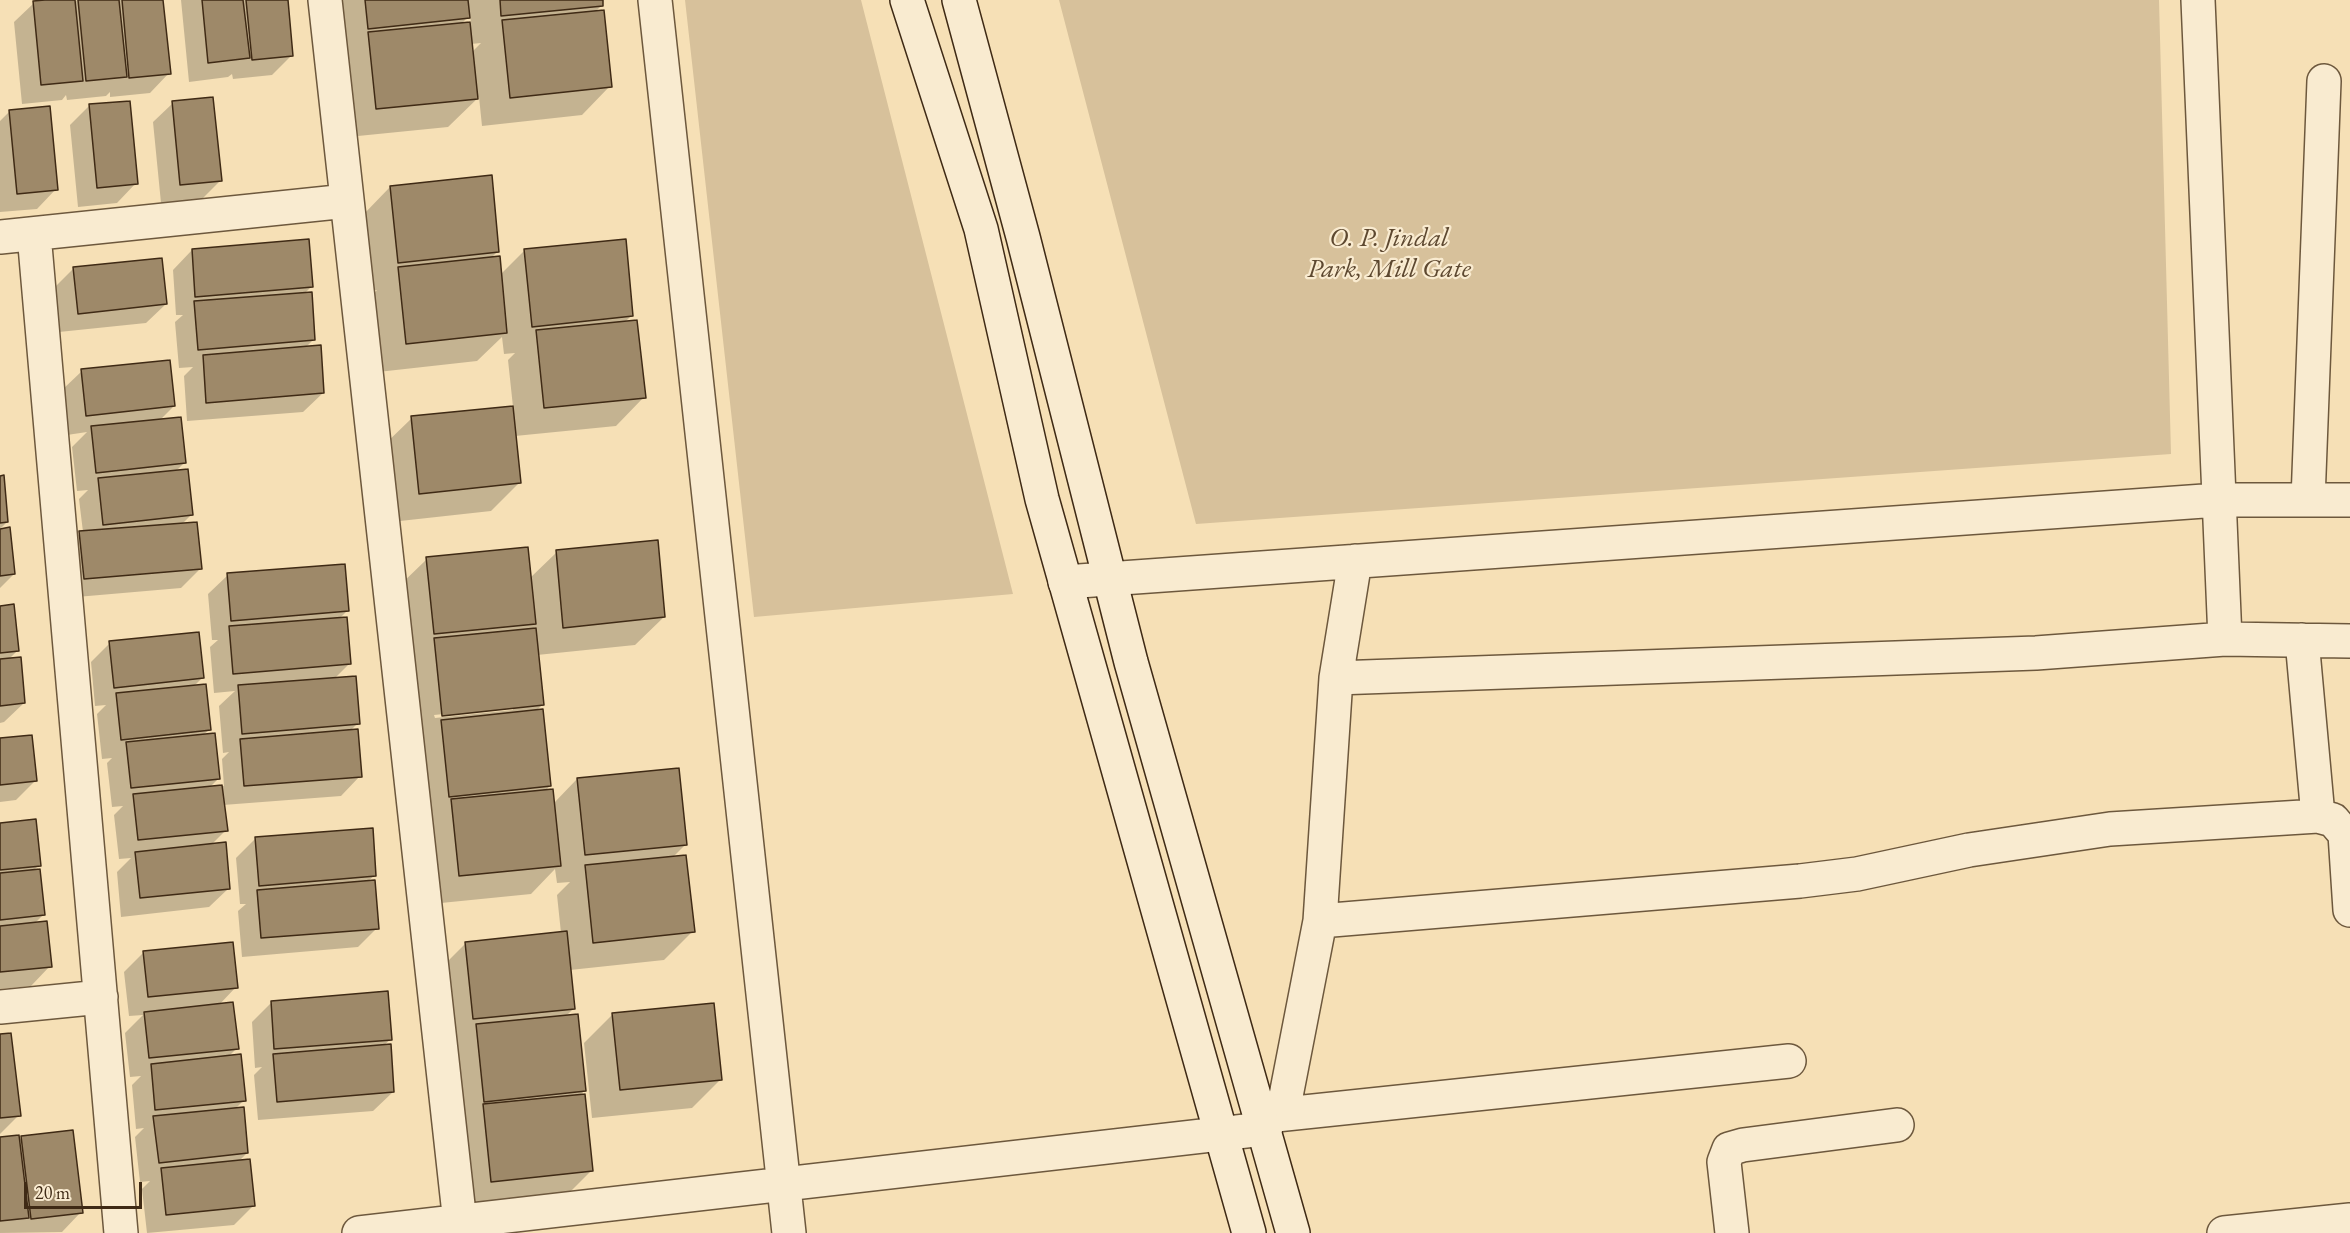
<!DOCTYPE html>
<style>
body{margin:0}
#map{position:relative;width:2350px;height:1233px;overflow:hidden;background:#f6e0b6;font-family:"EB Garamond",serif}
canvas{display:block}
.scale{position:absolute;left:24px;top:1182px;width:118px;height:27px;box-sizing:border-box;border:3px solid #3f2a15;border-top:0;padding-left:8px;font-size:18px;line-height:21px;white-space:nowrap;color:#3f2a15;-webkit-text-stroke:4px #f9ebd0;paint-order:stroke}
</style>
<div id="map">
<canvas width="2350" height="1233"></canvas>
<div class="scale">20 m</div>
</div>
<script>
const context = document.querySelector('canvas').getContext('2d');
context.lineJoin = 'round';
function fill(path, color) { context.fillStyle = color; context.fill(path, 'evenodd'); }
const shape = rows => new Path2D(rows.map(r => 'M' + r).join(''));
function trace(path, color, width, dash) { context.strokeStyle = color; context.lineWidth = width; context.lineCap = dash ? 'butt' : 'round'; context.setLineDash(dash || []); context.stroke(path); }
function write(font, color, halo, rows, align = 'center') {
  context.font = font + ' "EB Garamond",serif'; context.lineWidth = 4.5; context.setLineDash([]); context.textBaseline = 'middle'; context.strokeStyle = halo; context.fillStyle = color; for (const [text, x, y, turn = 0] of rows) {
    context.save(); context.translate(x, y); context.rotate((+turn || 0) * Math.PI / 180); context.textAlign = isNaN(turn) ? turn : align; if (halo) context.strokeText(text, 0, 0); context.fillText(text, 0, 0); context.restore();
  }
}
fill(shape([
 [685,0,861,0,1013,594,754,617],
 [1059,0,2159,0,2171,454,1196,524]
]), '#d7c19b');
fill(shape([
 [59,0,73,0,74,3,77,0,162,0,169,73,150,93,110,97,110,92,106,96,67,100,66,95,62,100,22,104,14,22,34,3],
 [181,0,286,0,292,55,272,75,233,79,232,74,228,77,189,82],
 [334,0,601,0,602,5,595,12,610,86,582,115,482,126,479,97,448,127,348,137],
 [470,15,471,23,461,24],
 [481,43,472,52,471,44],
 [173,103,221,180,201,200,161,203,153,122],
 [89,106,136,183,117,203,78,207,70,125],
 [9,112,56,189,37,209,0,212,0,121],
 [390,187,497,252,490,259,500,275,524,251,632,315,624,323,644,397,616,426,515,436,520,482,491,511,391,522,383,446,412,418,513,407,508,360,515,353,504,354,502,337,477,361,378,372,370,297,377,290,370,290,362,216],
 [192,250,312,286,304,294,314,339,305,348,323,393,303,412,187,421,184,376,193,367,179,368,175,322,183,315,176,315,173,270],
 [73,269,166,304,146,323,59,332,54,288],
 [82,371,174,406,159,421,184,463,175,472,191,515,181,525,200,569,181,588,65,598,61,552,80,533,83,532,79,499,88,490,77,491,72,447,87,432,67,435,62,390],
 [0,477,7,522,0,529],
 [0,530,14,574,0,588],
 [557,552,664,617,635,645,537,655,542,705,536,711,550,786,545,791,553,804,577,779,685,845,672,858,693,931,664,960,570,970,574,1008,565,1017,584,1091,579,1096,591,1171,563,1199,463,1209,437,972,466,943,561,933,557,895,570,882,557,883,555,869,531,894,431,904,398,587,427,559,530,578],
 [513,707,513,710,435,718,434,715],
 [228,575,347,611,339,619,349,664,334,679,358,723,350,731,360,776,341,796,223,805,226,830,211,845,229,888,209,907,121,917,117,872,131,858,119,859,114,815,123,806,112,807,107,763,112,758,102,759,97,714,106,705,95,706,91,662,110,643,202,678,193,687,209,730,203,735,219,778,210,787,224,786,222,759,229,752,223,753,219,706,235,691,214,693,210,647,218,640,212,640,208,594],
 [0,607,17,651,8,660,24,703,4,722,0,723],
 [0,740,35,781,16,800,0,802],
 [0,824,39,865,33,871,44,914,35,923,50,966,31,986,0,989],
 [255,839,375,875,367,882,377,928,358,947,242,957,238,911,246,904,240,904,236,858],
 [144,952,236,987,218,1006,237,1048,228,1057,244,1100,235,1109,247,1153,238,1162,254,1205,234,1225,147,1233,142,1189,150,1181,140,1182,135,1137,144,1128,136,1129,132,1085,141,1076,130,1077,125,1033,143,1015,129,1016,124,972],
 [271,1003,391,1039,383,1046,393,1092,373,1111,258,1120,254,1075,262,1067,255,1068,252,1022],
 [613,1014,720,1080,692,1108,592,1118,584,1043],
 [0,1035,19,1115,0,1134],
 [22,1137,81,1212,62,1232,0,1233,0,1139,19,1141]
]), '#0003');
const building = shape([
 [45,0,75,0,83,81,41,85,33,1,45,0],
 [78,0,119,0,127,77,86,81,78,0],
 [122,0,163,0,171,74,129,78,122,0],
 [202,0,243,0,250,58,208,63,202,0],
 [246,0,288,0,293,56,252,60,246,0],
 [365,0,468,0,470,18,368,29,365,0],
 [500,0,603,0,603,6,501,16,500,0],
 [604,10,612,87,510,98,502,20,604,10],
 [470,22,478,99,376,109,368,32,470,22],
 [213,97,222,181,180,185,172,101,213,97],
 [130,101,138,184,97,188,89,104,130,101],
 [50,106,58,190,17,194,9,110,50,106],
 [492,175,499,252,398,263,390,186,492,175],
 [309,239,313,287,195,297,192,249,309,239],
 [626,239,633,316,532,327,524,249,626,239],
 [500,256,507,333,406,344,398,267,500,256],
 [162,258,167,304,78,314,73,267,162,258],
 [312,292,315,340,198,350,194,301,312,292],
 [637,320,646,398,544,408,536,330,637,320],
 [321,345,324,393,206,403,203,355,321,345],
 [170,360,175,406,86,416,81,369,170,360],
 [513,406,521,483,419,494,411,416,513,406],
 [181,417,186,463,96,473,91,426,181,417],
 [188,469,193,515,103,525,98,478,188,469],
 [4,475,8,522,0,523,0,476,4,475],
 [197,522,202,569,84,579,79,531,197,522],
 [10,527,15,574,0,576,0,529,10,527],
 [658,540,665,617,563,628,556,550,658,540],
 [528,547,536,624,434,634,426,557,528,547],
 [345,564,349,611,231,621,227,573,345,564],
 [14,604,19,651,0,653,0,606,14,604],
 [347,617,351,664,233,674,229,626,347,617],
 [536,628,544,705,442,716,434,638,536,628],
 [199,632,204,678,114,688,109,641,199,632],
 [21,657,25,703,0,706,0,659,21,657],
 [356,676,360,724,242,734,238,685,356,676],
 [206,684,211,730,121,740,116,693,206,684],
 [543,709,551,786,449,797,441,720,543,709],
 [358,729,362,777,244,786,240,739,358,729],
 [215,733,220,779,131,788,126,742,215,733],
 [32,735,37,781,0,785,0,738,32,735],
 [679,768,687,845,585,855,577,778,679,768],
 [222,785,228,831,138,840,133,794,222,785],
 [553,789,561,866,459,876,451,799,553,789],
 [36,819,41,866,0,870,0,823,36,819],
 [373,828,376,876,259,886,255,837,373,828],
 [226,842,230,889,140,898,135,852,226,842],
 [686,855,695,932,593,943,585,865,686,855],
 [40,869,45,915,0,920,0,873,40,869],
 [375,880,379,929,261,938,257,890,375,880],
 [47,921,52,967,0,972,0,926,47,921],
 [567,931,575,1009,473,1019,465,942,567,931],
 [233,942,238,988,148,997,143,951,233,942],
 [388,991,392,1040,274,1049,271,1001,388,991],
 [233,1002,239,1049,149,1058,144,1012,233,1002],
 [714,1003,722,1080,620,1090,612,1013,714,1003],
 [578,1014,586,1091,484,1102,476,1024,578,1014],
 [11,1033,21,1116,0,1118,0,1034,11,1033],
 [391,1044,394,1092,277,1102,273,1054,391,1044],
 [241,1054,246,1101,155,1110,151,1064,241,1054],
 [585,1094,593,1171,491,1182,483,1104,585,1094],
 [244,1107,248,1153,159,1163,153,1116,244,1107],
 [73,1130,83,1213,31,1219,21,1136,73,1130],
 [19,1135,29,1218,0,1221,0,1137,19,1135],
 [250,1159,255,1206,166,1215,161,1168,250,1159]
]);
fill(building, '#9e8969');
trace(building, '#3f2a15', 1.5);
const minor = shape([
 [325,0,460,1223],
 [655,0,789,1233],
 [2198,0,2225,639],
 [34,234,121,1233],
 [0,237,347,201],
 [2308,500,2324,81],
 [1065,582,2218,500,2350,500],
 [2302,640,2318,816],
 [1336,678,2036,653,2225,639,2350,641],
 [1320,921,1800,881,1857,874,1969,850,2110,829,2318,816,2333,820,2345,834,2350,910],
 [0,1007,101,997],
 [1276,1115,1789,1061],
 [359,1233,1263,1129,1285,1101,1320,921,1336,678,1355,561],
 [1732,1233,1724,1162,1729,1149,1743,1145,1897,1125],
 [2224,1233,2350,1220]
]);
const secondary = shape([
 [907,0,981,229,1042,499,1249,1233],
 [959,0,1023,237,1131,662,1293,1233]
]);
trace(minor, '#6d583d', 36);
trace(secondary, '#3f2a15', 36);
trace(minor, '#f9ebd0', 33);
trace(secondary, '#f9ebd0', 33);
write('italic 27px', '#5d4830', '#f9ebd0', [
 ["O. P. Jindal",1389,239],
 ["Park, Mill Gate",1389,270]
]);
</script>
